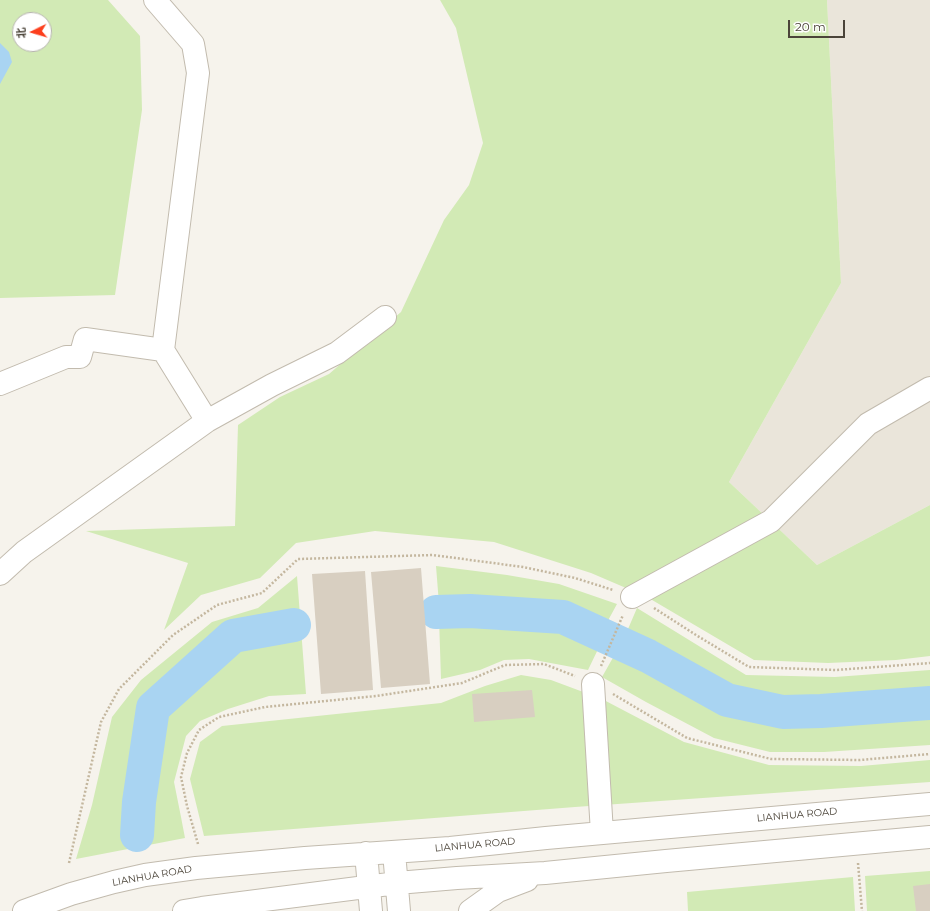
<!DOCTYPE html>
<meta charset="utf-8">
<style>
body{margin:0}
#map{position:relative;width:930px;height:911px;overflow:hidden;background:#f6f3ec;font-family:Montserrat,"Noto Sans SC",sans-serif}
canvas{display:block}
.north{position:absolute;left:12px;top:12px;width:40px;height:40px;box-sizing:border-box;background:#fff;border:1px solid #b7b4b0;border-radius:50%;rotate:265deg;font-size:11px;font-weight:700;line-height:16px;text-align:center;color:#4b4439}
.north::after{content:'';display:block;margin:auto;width:14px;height:18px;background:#fc3f1d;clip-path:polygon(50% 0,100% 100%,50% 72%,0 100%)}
.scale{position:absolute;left:788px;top:20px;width:57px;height:18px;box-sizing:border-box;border:2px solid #4b4439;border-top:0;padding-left:5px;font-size:12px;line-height:14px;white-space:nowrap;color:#4b4439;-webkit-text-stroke:3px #fff;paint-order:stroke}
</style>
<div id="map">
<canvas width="930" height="911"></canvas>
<div class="north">北</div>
<div class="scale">20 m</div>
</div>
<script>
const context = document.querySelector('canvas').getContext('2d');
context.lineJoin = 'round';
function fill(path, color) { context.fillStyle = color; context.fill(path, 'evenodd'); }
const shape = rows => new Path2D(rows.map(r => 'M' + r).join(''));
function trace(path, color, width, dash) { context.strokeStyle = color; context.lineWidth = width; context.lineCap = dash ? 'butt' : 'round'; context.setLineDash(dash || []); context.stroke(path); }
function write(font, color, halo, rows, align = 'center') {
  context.font = font + ' Montserrat,sans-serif'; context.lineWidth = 3; context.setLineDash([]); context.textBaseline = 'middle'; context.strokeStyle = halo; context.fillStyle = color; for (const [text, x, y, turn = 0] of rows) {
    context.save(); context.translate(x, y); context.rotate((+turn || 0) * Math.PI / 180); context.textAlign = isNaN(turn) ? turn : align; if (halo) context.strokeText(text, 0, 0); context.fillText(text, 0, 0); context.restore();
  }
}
fill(shape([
 [827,0,930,0,930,505,817,565,729,482,841,283]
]), '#eae5da');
fill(shape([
 [0,0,108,0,140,36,142,110,115,295,0,298],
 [20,20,44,20,44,44,20,44],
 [440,0,827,0,841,283,729,482,817,565,930,505,930,656,896,660,828,663,754,660,647,597,591,573,494,542,375,531,296,543,260,578,201,595,164,630,188,563,86,531,235,526,238,425,280,397,329,374,401,312,444,220,469,185,483,143,456,28],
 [436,566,507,575,559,584,617,604,605,626,542,606,439,604],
 [297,576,306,694,269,696,228,709,200,721,186,736,174,782,181,817,185,838,76,859,92,805,112,717,141,680,212,622,258,608],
 [637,608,746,675,835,677,930,670,930,696,868,702,788,706,732,693,625,636],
 [439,618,477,618,563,624,602,641,588,670,529,659,504,660,480,670,441,679],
 [619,647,688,689,730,708,786,720,930,711,930,745,824,752,770,752,714,738,646,702,602,677],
 [521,675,551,680,602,699,684,742,769,765,861,766,930,760,930,782,575,807,204,836,190,779,200,742,222,726,441,703,485,686],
 [930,871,930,911,867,911,865,876],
 [853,877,855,911,688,911,687,892]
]), '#d2eab5');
fill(shape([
 [0,43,9,52,12,62,0,84]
]), '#a9d4f2');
trace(shape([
 [436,612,470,611,563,617,648,656,727,700,783,712,821,711,930,703],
 [137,835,139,802,153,708,233,636,294,625]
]), '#a9d4f2', 34);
fill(shape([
 [421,568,430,684,381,688,371,572],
 [365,571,373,690,321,694,312,574],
 [532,690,535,717,474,722,472,694],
 [930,884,930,911,916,911,913,886]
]), '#d8cfc1');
const minor = shape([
 [155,0,193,44,198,73,163,350,207,421],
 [0,384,66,357,80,357,85,339,163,350],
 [0,574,24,552,207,421,272,385,337,353,385,317],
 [632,597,771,521,868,424,930,388],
 [593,684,602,833],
 [394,852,399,911],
 [366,853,371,911],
 [24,911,71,894,114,882,145,875,196,868,305,858,450,848,546,838,930,804],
 [184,911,202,908,397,883,457,878,545,873,666,861,930,837],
 [470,911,498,891,527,880]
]);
trace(minor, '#c2bbae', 24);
trace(shape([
 [654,608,696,635,749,667,836,670,930,663],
 [601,666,623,615],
 [613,694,687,738,771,759,860,760,930,754],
 [198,844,187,806,181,777,187,753,199,730,219,717,265,707,376,696,462,683,505,665,544,664,575,676],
 [69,863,101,722,119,689,173,635,217,605,262,593,298,559,433,555,523,567,575,578,613,590],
 [858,863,862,911]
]), '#c4b79f', 2.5, [2, 2]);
trace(minor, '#fff', 22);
write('10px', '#4b4439', '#fff', [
 ["LIANHUA ROAD",797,815,-5],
 ["LIANHUA ROAD",475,845,-5],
 ["LIANHUA ROAD",152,876,-10]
]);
</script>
